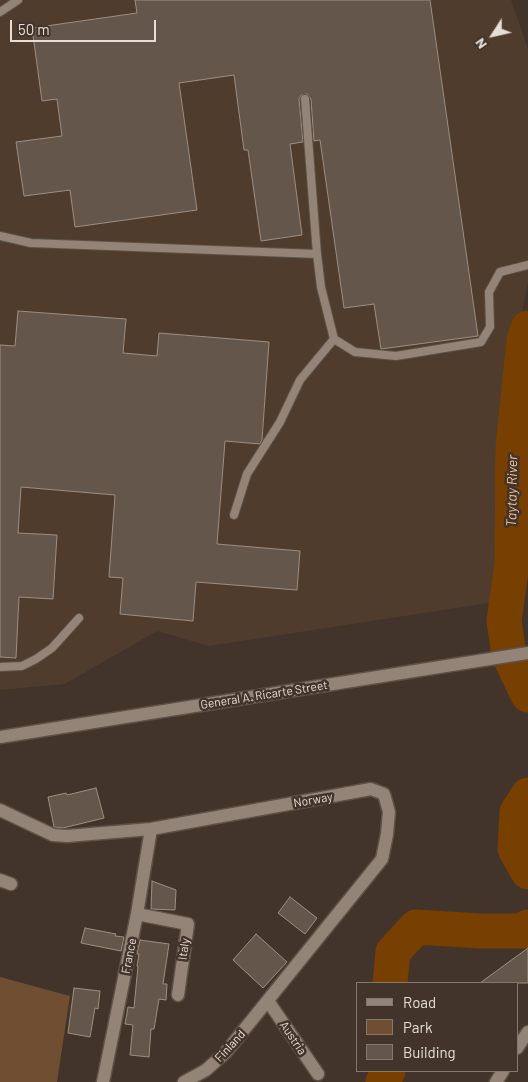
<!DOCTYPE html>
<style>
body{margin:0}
#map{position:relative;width:528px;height:1082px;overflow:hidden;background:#42342a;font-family:Barlow,sans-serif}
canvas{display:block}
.legend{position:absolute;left:356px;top:982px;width:162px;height:90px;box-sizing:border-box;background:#42342a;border:1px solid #83786f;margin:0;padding:6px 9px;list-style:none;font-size:15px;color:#e5ddd6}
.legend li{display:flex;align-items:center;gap:10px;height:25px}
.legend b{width:25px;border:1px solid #83786f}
.north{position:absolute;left:468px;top:10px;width:50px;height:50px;-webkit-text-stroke:4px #42342a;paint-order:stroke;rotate:235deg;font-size:14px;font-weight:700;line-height:20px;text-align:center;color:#e5ddd6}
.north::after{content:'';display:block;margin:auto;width:18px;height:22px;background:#e5ddd6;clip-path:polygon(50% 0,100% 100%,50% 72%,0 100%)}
.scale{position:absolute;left:10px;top:20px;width:146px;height:22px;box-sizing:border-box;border:2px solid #e5ddd6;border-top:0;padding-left:6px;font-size:15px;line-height:18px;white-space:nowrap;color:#e5ddd6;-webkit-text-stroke:4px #42342a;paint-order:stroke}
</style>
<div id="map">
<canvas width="528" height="1082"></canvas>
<ul class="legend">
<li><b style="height:6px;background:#938477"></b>Road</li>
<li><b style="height:14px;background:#6f4e32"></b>Park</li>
<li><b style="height:14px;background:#65564b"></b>Building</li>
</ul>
<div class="north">N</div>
<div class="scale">50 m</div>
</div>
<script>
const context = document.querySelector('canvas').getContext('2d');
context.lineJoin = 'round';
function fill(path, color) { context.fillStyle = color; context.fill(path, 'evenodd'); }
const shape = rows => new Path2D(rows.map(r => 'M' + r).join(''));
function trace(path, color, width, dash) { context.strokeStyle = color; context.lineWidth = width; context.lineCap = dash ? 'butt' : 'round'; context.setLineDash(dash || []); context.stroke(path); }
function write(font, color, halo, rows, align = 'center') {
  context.font = font + ' Barlow,sans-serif'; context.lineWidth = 5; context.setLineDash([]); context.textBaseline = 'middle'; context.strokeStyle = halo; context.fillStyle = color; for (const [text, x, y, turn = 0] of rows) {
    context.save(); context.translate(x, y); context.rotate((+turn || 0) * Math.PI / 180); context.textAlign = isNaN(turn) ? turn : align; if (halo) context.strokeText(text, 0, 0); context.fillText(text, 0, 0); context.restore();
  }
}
fill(shape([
 [0,0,511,0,528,49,528,282,511,370,498,455,497,526,502,601,209,646,157,631,65,684,0,690]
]), '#4f3c2d');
fill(shape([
 [0,977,70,996,57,1082,0,1082]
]), '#6f4e32');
trace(shape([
 [528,328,524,340,513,446,512,564,504,621,509,655,528,695],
 [528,795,517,812,515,849,528,872],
 [390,983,393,952,416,927,481,931,524,931,528,927],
 [383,1082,388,1071]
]), '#773f00', 35);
const building = shape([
 [135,0,430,0,478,336,381,349,374,304,344,308,320,140,314,141,311,99,307,94,301,95,299,99,303,142,290,144,302,235,261,241,248,150,244,150,234,75,179,83,197,210,75,227,70,190,24,196,16,142,62,136,57,99,42,101,32,28,137,13,135,0],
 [18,311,126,319,123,353,157,356,159,333,269,342,262,440,260,444,225,441,217,544,300,551,297,590,196,582,193,621,120,614,123,578,109,577,115,495,21,487,18,533,57,535,53,599,19,597,16,658,0,657,0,345,15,346,18,311],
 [96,788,104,818,63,828,54,827,48,797,66,793,67,795,96,788],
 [152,881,176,890,175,910,151,909,152,881],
 [290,897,317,918,305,934,278,913,290,897],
 [85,928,116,934,115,936,124,937,121,951,81,943,85,928],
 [256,934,287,962,263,988,233,960,256,934],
 [140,940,169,944,163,984,167,984,166,1000,159,999,154,1029,151,1029,149,1057,130,1055,133,1025,125,1024,128,1007,134,1008,138,966,137,966,139,954,137,954,140,940],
 [528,948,528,983,480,983,528,948],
 [74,988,100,991,98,1009,95,1008,90,1037,68,1033,74,988]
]);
fill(building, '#65564b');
trace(building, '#9e8e81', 1);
const service = shape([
 [0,12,18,0],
 [0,236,31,243,317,254],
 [334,339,355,352,396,356,481,342,490,327,489,292,500,272,528,265],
 [234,515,247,474,280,422,300,380,334,339,321,287,317,254,305,99],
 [0,667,22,666,36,659,52,648,79,618]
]);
const minor = shape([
 [0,810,53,835,67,836,151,829,371,789,384,794,389,812,387,834,382,859,226,1052,206,1070,184,1082],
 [0,880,11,884],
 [137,914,188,924,178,995],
 [268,1001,318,1074],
 [517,1048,528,1032],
 [103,1082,137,914,151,829],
 [496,1082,503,1071]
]);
const tertiary = shape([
 [0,737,528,653]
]);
trace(service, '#5d5249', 10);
trace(minor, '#5d5249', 15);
trace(tertiary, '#5d5249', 15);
trace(service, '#938477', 8);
trace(minor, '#938477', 12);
trace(tertiary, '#938477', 12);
write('12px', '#e5ddd6', '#42342a', [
 ["General A. Ricarte Street",264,695,-9],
 ["Norway",313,800,-10],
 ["Italy",184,949,-82],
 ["France",129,956,-79],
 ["Austria",293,1038,56],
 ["Finland",230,1046,-47]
]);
write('italic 14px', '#f4c199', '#42342a', [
 ["Taytay River",512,491,-89]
]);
</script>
